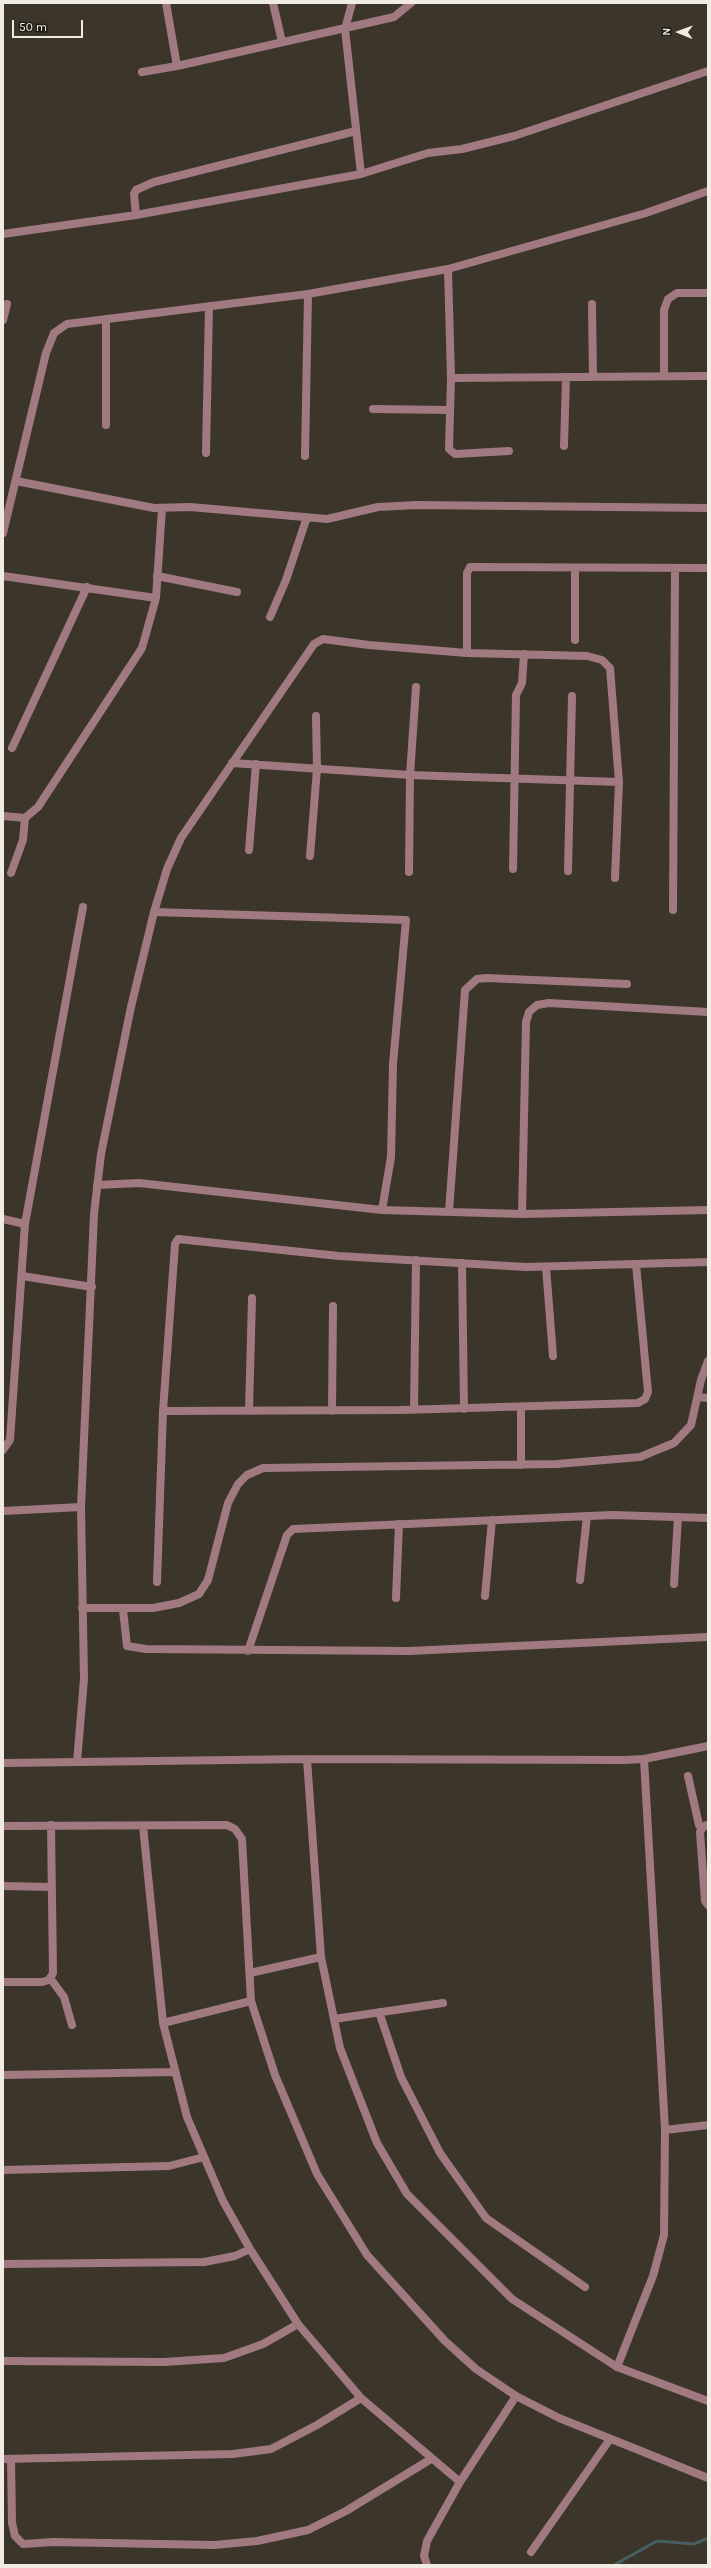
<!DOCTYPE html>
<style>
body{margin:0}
#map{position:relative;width:711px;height:2568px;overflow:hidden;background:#3c3529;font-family:Karla,sans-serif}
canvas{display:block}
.frame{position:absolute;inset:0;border:4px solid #f0ece4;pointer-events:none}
.north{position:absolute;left:659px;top:12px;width:40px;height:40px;-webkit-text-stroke:3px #201d18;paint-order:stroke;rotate:271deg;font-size:11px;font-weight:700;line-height:16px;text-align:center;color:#f0ece4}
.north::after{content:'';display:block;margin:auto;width:14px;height:18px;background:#f0ece4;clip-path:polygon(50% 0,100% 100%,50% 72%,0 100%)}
.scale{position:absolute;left:12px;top:20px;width:71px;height:18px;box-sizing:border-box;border:2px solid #f0ece4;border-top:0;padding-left:5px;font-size:12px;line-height:14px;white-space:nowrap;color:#f0ece4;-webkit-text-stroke:3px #201d18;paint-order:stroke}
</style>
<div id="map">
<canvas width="711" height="2568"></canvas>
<div class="frame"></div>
<div class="north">N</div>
<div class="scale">50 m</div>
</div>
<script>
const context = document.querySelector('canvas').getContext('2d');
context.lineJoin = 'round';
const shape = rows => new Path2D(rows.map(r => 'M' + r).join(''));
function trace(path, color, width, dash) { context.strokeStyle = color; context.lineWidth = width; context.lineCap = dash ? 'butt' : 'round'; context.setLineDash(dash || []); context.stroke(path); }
trace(shape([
 [614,2565,657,2541,694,2544,708,2538]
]), '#485f60', 3);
trace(shape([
 [166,3,177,66],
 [273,3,282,42],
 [352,3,345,29,361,174],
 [142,72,177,66,394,17,411,3],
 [136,215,134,194,136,190,154,182,356,131],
 [3,234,136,215,361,174,428,153,462,149,514,136,708,71],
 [448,269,451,378,449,449,455,454,509,451],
 [592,304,593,377],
 [3,320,7,304],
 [664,376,664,310,668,299,677,293,708,293],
 [451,378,708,376],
 [373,409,450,410],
 [106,425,106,319],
 [564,446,566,377],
 [206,453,209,306],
 [305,456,308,294],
 [16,481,154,508,190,507,327,519,378,507,416,505,708,508],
 [3,533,46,353,54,333,67,324,308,294,448,269,646,213,708,191],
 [3,576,156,598],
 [157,576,237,592],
 [270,617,286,580,307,517],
 [575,640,575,568],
 [467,653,467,573,470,567,708,568],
 [12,748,87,587],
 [232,763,410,775,619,782],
 [3,816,25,818,38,807,142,648,156,598,162,508],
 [249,850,256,764],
 [310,856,317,769,316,716],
 [513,869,516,695,522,683,524,654],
 [568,871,572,696],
 [409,872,410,775,416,687],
 [11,873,23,840,25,818],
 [673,910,675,568],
 [154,912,406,920,393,1064,391,1157,382,1210],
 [97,1185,139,1183,382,1210,522,1214,708,1210],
 [449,1212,465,990,477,979,486,978,627,984],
 [522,1214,526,1022,529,1012,537,1005,549,1003,708,1012],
 [3,1219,25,1224],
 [462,1263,464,1409],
 [546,1267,553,1356],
 [22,1276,92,1287],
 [698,1397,708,1398],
 [521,1407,521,1465],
 [414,1410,416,1260],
 [163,1411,400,1410,638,1403,645,1399,648,1392,636,1264],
 [249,1411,252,1298],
 [332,1411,333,1306],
 [3,1450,10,1440,25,1224,83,907],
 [3,1511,81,1507],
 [580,1580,587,1516],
 [157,1582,163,1411,175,1244,178,1239,339,1256,526,1267,708,1262],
 [674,1584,678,1517],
 [485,1596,492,1520],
 [396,1598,399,1524],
 [82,1608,153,1608,179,1603,199,1594,208,1580,228,1503,238,1484,247,1475,263,1468,557,1464,640,1457,674,1443,691,1425,701,1380,708,1361],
 [123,1610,127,1646,146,1649,409,1651,708,1637],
 [248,1651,287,1535,293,1529,612,1515,708,1518],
 [77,1762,84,1679,81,1507,94,1214,101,1154,131,1007,154,912,167,869,181,838,314,644,323,639,369,645,467,653,587,656,602,660,610,668,619,782,615,878],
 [688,1776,699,1825,702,1829],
 [708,1825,704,1826,700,1832,705,1901,708,1905],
 [3,1826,227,1825,235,1829,242,1839,251,2001,275,2075,317,2174,367,2255,445,2341,476,2369,516,2396,559,2418,708,2478],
 [143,1826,163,2023,187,2117,223,2201,250,2249,298,2324,361,2398,460,2482],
 [3,1886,51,1887],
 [250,1973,321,1957],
 [50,1978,64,1997,72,2025],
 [3,1982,42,1982,49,1980,53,1973,51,1825],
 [379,2012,401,2077,440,2153,486,2218,585,2287],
 [334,2019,443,2003],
 [163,2023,251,2001],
 [3,2075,174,2072],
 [665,2130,708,2125],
 [3,2170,169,2166,204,2157],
 [3,2264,204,2262,235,2256,250,2249],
 [3,2361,164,2362,224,2358,263,2344,298,2324],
 [617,2367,653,2276,664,2235,665,2130,644,1759],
 [3,2459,233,2454,271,2449,317,2425,361,2398],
 [11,2459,12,2523,15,2536,23,2544,53,2542,214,2545,257,2541,308,2530,346,2511,431,2459],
 [531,2552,610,2439],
 [427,2565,424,2556,427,2541,460,2482,516,2396]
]), '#a07a80', 8);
trace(shape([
 [307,1759,321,1957,340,2048,377,2143,407,2194,512,2299,617,2367,708,2401],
 [3,1763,307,1759,625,1760,644,1759,708,1746]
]), '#a07a80', 8);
</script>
